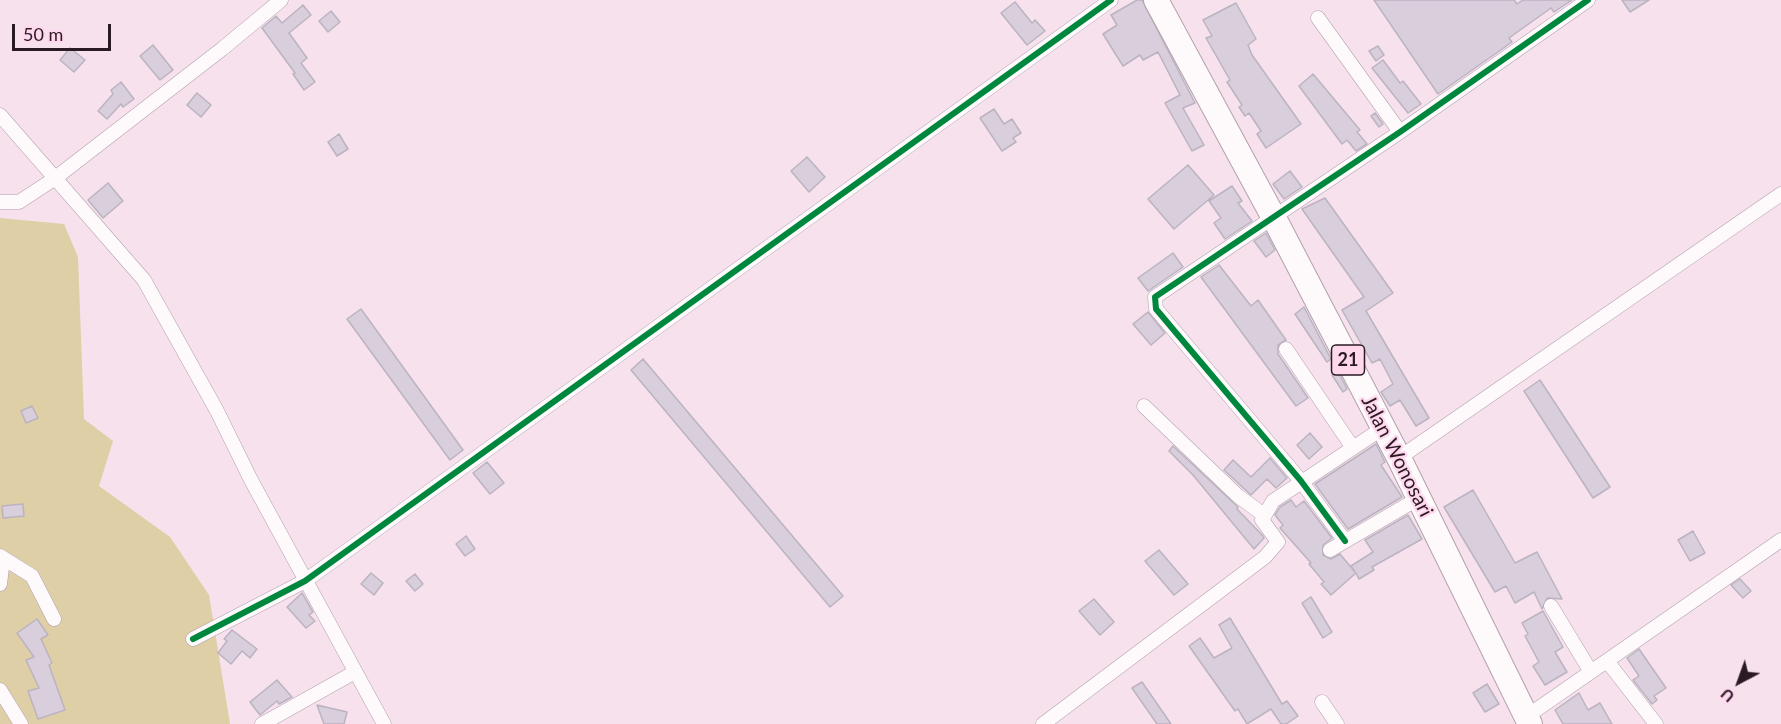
<!DOCTYPE html>
<style>
body{margin:0}
#map{position:relative;width:1781px;height:724px;overflow:hidden;background:#f6e1ed;font-family:Lato,sans-serif}
canvas{display:block}
.north{position:absolute;left:1709px;top:652px;width:60px;height:60px;-webkit-text-stroke:4px #ffd8ee;paint-order:stroke;rotate:221deg;font-size:16px;font-weight:700;line-height:24px;text-align:center;color:#2b1a24}
.north::after{content:'';display:block;margin:auto;width:21px;height:27px;background:#2b1a24;clip-path:polygon(50% 0,100% 100%,50% 72%,0 100%)}
.scale{position:absolute;left:12px;top:24px;width:99px;height:27px;box-sizing:border-box;border:3px solid #2b1a24;border-top:0;padding-left:8px;font-size:18px;line-height:21px;white-space:nowrap;color:#2b1a24;-webkit-text-stroke:4px #ffd8ee;paint-order:stroke}
</style>
<div id="map">
<canvas width="1781" height="724"></canvas>
<div class="north">U</div>
<div class="scale">50 m</div>
</div>
<script>
const context = document.querySelector('canvas').getContext('2d');
context.lineJoin = 'round';
function fill(path, color) { context.fillStyle = color; context.fill(path, 'evenodd'); }
const shape = rows => new Path2D(rows.map(r => 'M' + r).join(''));
function trace(path, color, width, dash) { context.strokeStyle = color; context.lineWidth = width; context.lineCap = dash ? 'butt' : 'round'; context.setLineDash(dash || []); context.stroke(path); }
function write(font, color, halo, rows, align = 'center') {
  context.font = font + ' Lato,sans-serif'; context.lineWidth = 4.5; context.setLineDash([]); context.textBaseline = 'middle'; context.strokeStyle = halo; context.fillStyle = color; for (const [text, x, y, turn = 0] of rows) {
    context.save(); context.translate(x, y); context.rotate((+turn || 0) * Math.PI / 180); context.textAlign = isNaN(turn) ? turn : align; if (halo) context.strokeText(text, 0, 0); context.fillText(text, 0, 0); context.restore();
  }
}
fill(shape([
 [0,218,64,224,78,257,84,419,113,441,99,486,170,537,209,595,230,724,0,724]
]), '#decfa6');
const building = shape([
 [1137,0,1142,0,1195,103,1183,108,1204,145,1192,151,1165,103,1180,95,1158,52,1143,60,1140,55,1123,66,1103,34,1117,25,1111,15,1137,0],
 [1374,0,1514,0,1517,4,1523,0,1572,0,1554,12,1551,8,1509,38,1512,42,1438,94,1374,0],
 [1622,0,1649,0,1630,12,1622,0],
 [1015,2,1032,23,1035,20,1045,31,1027,45,1001,13,1015,2],
 [1236,3,1256,39,1248,45,1252,55,1301,124,1266,148,1257,134,1261,131,1249,113,1245,116,1239,107,1242,105,1227,82,1230,80,1206,38,1212,36,1203,20,1236,3],
 [303,5,311,15,289,33,307,58,301,63,315,82,304,90,293,74,295,73,262,28,276,16,282,23,303,5],
 [331,11,340,22,328,32,319,21,331,11],
 [153,45,173,70,160,80,140,56,153,45],
 [1378,46,1384,55,1376,61,1369,51,1378,46],
 [70,48,85,60,74,72,60,60,70,48],
 [1383,60,1400,83,1403,81,1421,104,1408,113,1372,68,1383,60],
 [1313,74,1360,130,1357,132,1367,144,1356,151,1347,140,1342,144,1299,86,1313,74],
 [121,82,134,99,123,107,121,104,107,119,98,111,113,94,111,90,121,82],
 [197,93,211,105,201,117,187,105,197,93],
 [994,109,1004,124,1012,119,1021,133,1013,138,1016,142,1002,151,980,118,994,109],
 [1375,113,1383,124,1379,127,1371,116,1375,113],
 [339,134,348,149,337,156,328,142,339,134],
 [807,157,825,177,809,192,791,171,807,157],
 [1188,165,1214,195,1174,229,1148,199,1188,165],
 [1290,171,1302,187,1284,199,1273,184,1290,171],
 [108,183,123,201,103,218,88,200,108,183],
 [1232,186,1242,201,1238,203,1252,221,1225,239,1214,223,1221,218,1209,201,1232,186],
 [1325,198,1393,293,1366,311,1429,418,1416,426,1400,400,1390,406,1381,392,1393,384,1380,359,1372,363,1342,310,1364,297,1302,209,1325,198],
 [1266,233,1275,250,1266,257,1254,241,1266,233],
 [1173,253,1183,267,1148,291,1138,278,1173,253],
 [1219,265,1251,306,1258,300,1286,340,1278,345,1278,354,1308,398,1296,406,1201,277,1219,265],
 [1304,307,1331,359,1327,362,1295,314,1304,307],
 [361,309,463,450,450,460,347,319,361,309],
 [1148,312,1165,333,1151,345,1133,324,1148,312],
 [643,359,843,596,830,607,631,370,643,359],
 [1338,371,1347,389,1343,392,1332,375,1338,371],
 [1540,380,1610,487,1593,498,1524,391,1540,380],
 [32,406,38,418,26,423,21,411,32,406],
 [1310,433,1322,447,1309,459,1297,445,1310,433],
 [1376,444,1385,462,1381,465,1402,497,1348,529,1315,484,1376,444],
 [1173,446,1238,507,1237,509,1263,536,1264,538,1254,549,1193,475,1169,451,1173,446],
 [1270,458,1287,478,1276,488,1267,479,1251,495,1224,470,1233,460,1251,477,1270,458],
 [487,462,504,483,490,494,473,473,487,462],
 [1473,490,1515,563,1537,552,1562,599,1547,598,1542,609,1534,592,1515,603,1506,586,1495,592,1444,507,1473,490],
 [1291,500,1296,507,1304,501,1332,538,1323,545,1323,555,1331,559,1340,554,1355,572,1351,566,1373,552,1365,540,1408,515,1422,539,1372,567,1374,570,1359,579,1356,573,1331,595,1321,584,1324,582,1309,564,1311,563,1280,528,1283,525,1275,515,1280,507,1291,500],
 [23,504,24,516,3,518,2,506,23,504],
 [1693,531,1705,553,1690,561,1678,540,1693,531],
 [466,536,475,549,465,556,456,544,466,536],
 [1159,550,1188,584,1174,595,1145,561,1159,550],
 [371,573,383,583,374,595,361,584,371,573],
 [415,574,423,584,415,591,406,581,415,574],
 [1740,579,1751,591,1743,598,1731,585,1740,579],
 [302,593,313,612,309,615,315,621,306,628,287,607,302,593],
 [1311,597,1332,632,1323,638,1302,603,1311,597],
 [1094,599,1114,622,1100,635,1079,611,1094,599],
 [1543,611,1563,647,1555,652,1567,672,1545,685,1533,666,1539,662,1525,636,1528,634,1522,623,1543,611],
 [1230,618,1282,704,1287,701,1298,716,1286,724,1281,724,1271,709,1247,724,1238,709,1235,711,1189,646,1200,638,1214,658,1232,648,1219,625,1230,618],
 [37,619,48,635,41,639,52,663,49,665,65,710,38,719,28,691,39,688,26,660,34,657,17,633,37,619],
 [232,630,257,649,250,658,242,651,231,664,218,653,227,641,224,639,232,630],
 [1639,649,1666,688,1654,696,1657,700,1652,704,1633,680,1639,676,1627,658,1639,649],
 [277,680,292,697,279,704,277,701,260,715,250,702,277,680],
 [1142,682,1171,724,1157,724,1132,688,1142,682],
 [1487,684,1499,704,1485,712,1473,693,1487,684],
 [1579,693,1588,710,1600,703,1612,724,1563,724,1555,710,1579,693],
 [317,705,347,712,344,724,324,724,317,705]
]);
fill(building, '#d8cedc');
trace(building, '#bcb3c1', 1.5);
const minor = shape([
 [1318,18,1400,132],
 [0,115,144,280,217,411,251,480,384,724],
 [0,202,19,202,54,179,222,49,281,0],
 [1286,349,1353,448],
 [1144,406,1238,496,1264,515],
 [1399,458,1781,194],
 [1345,541,1301,481,1156,309,1155,297,1400,132,1588,0],
 [1330,550,1419,498],
 [0,556,32,576,54,619],
 [0,584,3,559],
 [1551,606,1591,672],
 [193,639,305,581,1111,0],
 [1607,661,1656,724],
 [0,690,21,724],
 [1322,702,1337,724],
 [1523,719,1781,540],
 [262,724,355,672],
 [1043,724,1265,557,1278,542,1262,520,1273,501,1383,428]
]);
const trunk = shape([
 [1156,0,1274,218,1399,458,1530,724]
]);
trace(minor, '#b2a1ab', 15);
trace(trunk, '#b2a1ab', 26);
trace(minor, '#fefafc', 14);
trace(trunk, '#fefafc', 24);
trace(shape([
 [1345,541,1301,481,1156,309,1155,297,1400,132,1588,0],
 [193,639,305,581,1111,0]
]), '#00873e', 6);
for (const [x, y, w] of [
 [1348,360,33]
]) { const box = new Path2D(); box.roundRect(x - w / 2, y - 15, w, 30, 4.5); context.fillStyle = '#ffd8ee'; context.fill(box); trace(box, '#2b1a24', 1.5); }
write('bold 18px', '#2b1a24', null, [
 ["21",1348,360]
]);
write('20px', '#2b1a24', '#ffd8ee', [
 ["Jalan Wonosari",1397,456,63]
]);
</script>
